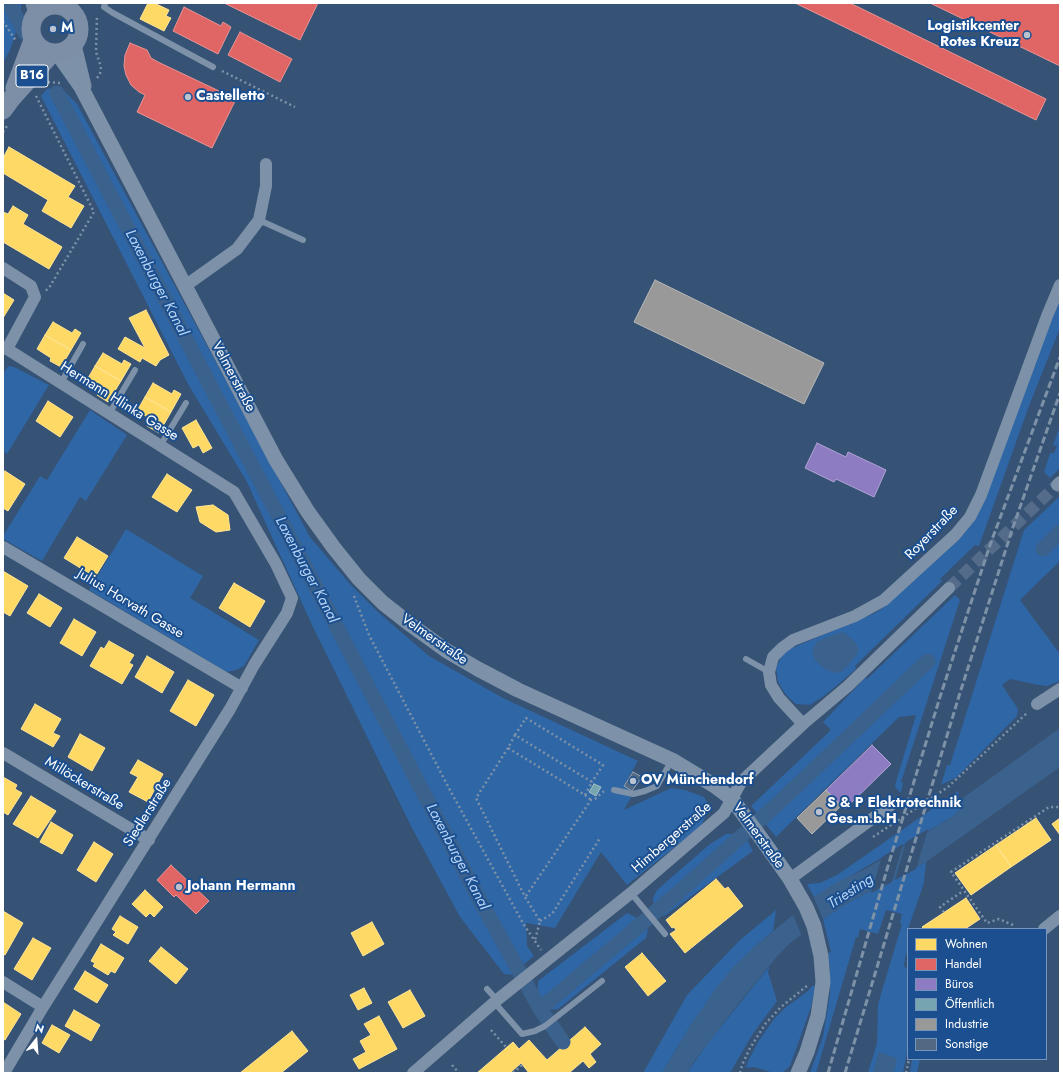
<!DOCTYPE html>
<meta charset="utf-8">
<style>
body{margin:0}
#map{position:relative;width:1063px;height:1076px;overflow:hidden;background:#365274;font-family:Jost,sans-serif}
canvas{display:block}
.frame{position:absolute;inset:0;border:4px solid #fff;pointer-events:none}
.legend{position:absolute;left:907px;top:928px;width:140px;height:132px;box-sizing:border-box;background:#1b4f8f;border:1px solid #7695bc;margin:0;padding:5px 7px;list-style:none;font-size:12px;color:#fff}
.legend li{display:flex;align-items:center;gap:8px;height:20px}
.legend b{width:20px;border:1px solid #7695bc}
.north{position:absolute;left:16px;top:1020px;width:40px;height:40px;-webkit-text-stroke:3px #1b4f8f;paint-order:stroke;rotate:17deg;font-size:11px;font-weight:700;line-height:16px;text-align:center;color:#fff}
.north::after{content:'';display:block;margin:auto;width:14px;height:18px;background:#fff;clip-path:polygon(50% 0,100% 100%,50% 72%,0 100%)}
</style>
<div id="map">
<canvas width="1063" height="1076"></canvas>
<div class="frame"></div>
<ul class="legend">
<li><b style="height:11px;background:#ffd966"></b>Wohnen</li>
<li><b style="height:11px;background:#e06666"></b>Handel</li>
<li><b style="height:11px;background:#8e7cc3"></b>Büros</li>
<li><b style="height:11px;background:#76a5af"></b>Öffentlich</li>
<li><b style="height:11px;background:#999"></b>Industrie</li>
<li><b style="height:11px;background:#526984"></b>Sonstige</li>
</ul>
<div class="north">N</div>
</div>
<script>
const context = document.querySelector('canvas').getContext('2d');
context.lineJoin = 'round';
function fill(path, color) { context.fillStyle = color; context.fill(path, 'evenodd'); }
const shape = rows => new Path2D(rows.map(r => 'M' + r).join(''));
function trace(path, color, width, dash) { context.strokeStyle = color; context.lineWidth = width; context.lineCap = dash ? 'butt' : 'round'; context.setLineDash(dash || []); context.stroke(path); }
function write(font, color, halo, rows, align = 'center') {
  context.font = font + ' Jost,sans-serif'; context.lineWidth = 4; context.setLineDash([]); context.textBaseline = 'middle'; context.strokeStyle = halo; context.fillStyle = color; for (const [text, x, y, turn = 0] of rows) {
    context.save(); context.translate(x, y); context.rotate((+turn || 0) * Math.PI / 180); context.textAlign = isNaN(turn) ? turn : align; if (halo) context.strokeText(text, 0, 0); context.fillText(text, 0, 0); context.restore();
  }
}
fill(shape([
 [3,3,21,3,21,16,10,50,3,63],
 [57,87,62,89,77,104,310,537,350,584,379,613,429,656,503,698,638,761,624,785,634,792,624,810,671,788,685,790,704,797,710,807,701,826,627,885,601,852,555,928,526,923,527,946,534,956,525,963,515,975,504,974,460,917,412,828,312,625,247,482,188,384,41,96,47,89],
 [1060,298,1060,328,1029,406,979,546,975,545,940,579,942,581,855,666,856,669,835,687,824,696,810,705,796,704,786,695,778,682,776,668,782,655,788,650,799,645,875,613,884,607,940,557,973,523],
 [8,366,14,367,49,385,7,454,3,451,3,374],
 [90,410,127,435,86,501,80,497,42,561,3,539,3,536,40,476,47,480],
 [1060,426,1060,468,1050,478,1044,472,1050,453,1054,453,1057,446,1053,445],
 [1060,496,1060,561,1020,600,1060,654,1060,681,1047,686,1039,685,1010,679,1002,685,1018,709,1017,716,957,777,941,785,947,765,950,765,1024,530],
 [126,529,203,576,190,598,259,640,244,666,236,670,227,672,89,590],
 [955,595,960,600,901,782,903,783,901,793,896,788,895,785,916,715,899,717,776,837,751,806,831,730,823,722,865,678,867,679],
 [958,791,961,809,952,817,814,897,807,884,820,883,837,875],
 [726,834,736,834,746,838,753,851,664,916,660,914,654,907,653,898,657,890,710,844],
 [926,862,924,883,908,929,908,955,906,953,904,966,908,970,908,1047,903,1073,868,1073,877,1043,878,1004,902,924,900,923,902,914,886,910,878,934,860,929,858,938,856,937,816,1073,810,1073,823,1037,830,994,830,968,828,953,831,952,823,919,853,900],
 [776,910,773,931,753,948,692,1023,662,1073,643,1073,687,995,740,940],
 [627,913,641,920,648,929,646,938,558,1009,547,1010,538,998,538,981],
 [769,967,768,972,777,1001,752,1035,730,1073,687,1073,707,1044],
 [812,986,815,986,811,1007,790,1066,782,1073,774,1073,754,1067,746,1068,748,1061,758,1042,774,1019,785,1008,808,991],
 [912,1059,920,1059,917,1073,910,1073]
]), '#2f66a5');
fill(shape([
 [842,632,845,633,855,642,858,647,858,653,847,667,841,672,836,673,827,670,821,666,814,658,812,653,815,644,820,640],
 [1060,728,1060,767,926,862,853,900,823,919,789,944,775,959,735,1008,695,1060,687,1073,662,1073,692,1023,717,987,734,966,753,948,818,894,841,880,865,869,952,817,961,809,960,800],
 [879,1052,897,1058,894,1073,873,1073]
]), '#3b618d');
fill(shape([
 [928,829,916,869,895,880,906,842],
 [903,844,892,882,871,893,882,857],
 [813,896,824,921,802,937,792,912]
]), '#365274');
const homes = shape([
 [148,3,154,3,169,10,166,16,171,18,164,31,140,19,148,3],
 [9,147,75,186,68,197,84,206,71,228,42,211,48,200,3,173,3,158,9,147],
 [13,206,28,215,23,224,62,247,49,269,3,242,3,212,8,214,13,206],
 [3,293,14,300,3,318,3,293],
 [146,310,169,355,160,360,156,366,142,358,140,362,118,349,125,337,145,348,129,318,146,310],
 [53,322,72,333,75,329,81,333,71,350,45,335,53,322],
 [45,335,71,350,61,367,50,361,51,358,37,349,45,335],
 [103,353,122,364,124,360,131,364,121,381,95,366,103,353],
 [95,366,121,381,108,402,97,395,101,389,87,380,95,366],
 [153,383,172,394,174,390,181,394,171,412,145,397,153,383],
 [145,397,171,412,159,433,147,426,151,419,137,411,145,397],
 [48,401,73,417,60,437,36,421,48,401],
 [196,420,212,448,203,453,199,445,193,448,182,428,196,420],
 [5,471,25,484,8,511,3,508,3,474,5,471],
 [167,474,192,490,177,512,152,497,167,474],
 [213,505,228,515,230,530,216,532,200,522,196,507,213,505],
 [77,537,108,556,95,577,64,558,77,537],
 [3,571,28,586,10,616,3,612,3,571],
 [234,583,265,601,250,627,219,608,234,583],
 [39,594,62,608,50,627,27,613,39,594],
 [74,619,96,632,82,656,60,643,74,619],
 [109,641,134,655,129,663,133,665,122,684,90,666,101,647,104,649,109,641],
 [147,656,174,672,162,693,135,677,147,656],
 [188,680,214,695,196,726,170,711,188,680],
 [35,704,61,719,53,733,60,736,53,747,21,729,35,704],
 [80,734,105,748,92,771,68,757,80,734],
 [138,760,163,774,148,802,129,792,138,777,130,773,138,760],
 [3,777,17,785,15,789,22,793,8,815,3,812,3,777],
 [31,796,56,811,38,838,13,824,31,796],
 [1036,818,1051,840,1011,867,996,845,1036,818],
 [1060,818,1060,835,1052,824,1060,818],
 [51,822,73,835,62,854,40,842,51,822],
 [94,842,113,854,96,882,77,870,94,842],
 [996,845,1011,867,971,895,955,873,996,845],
 [716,879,725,889,728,887,743,906,685,953,670,934,676,930,674,927,672,928,666,920,716,879],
 [145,890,163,907,154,917,150,913,146,917,132,904,145,890],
 [966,898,980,919,965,929,924,929,922,927,966,898],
 [3,911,23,923,5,955,3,954,3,911],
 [120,916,138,927,128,944,113,935,116,932,112,929,120,916],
 [372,922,384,944,363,956,351,933,372,922],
 [33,938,51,948,32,980,14,969,33,938],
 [101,944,124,958,115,973,111,971,108,975,93,966,95,963,91,961,101,944],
 [161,947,188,969,176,984,149,961,161,947],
 [642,953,666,981,648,996,625,967,642,953],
 [85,971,108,985,97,1003,74,989,85,971],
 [364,988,372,1003,358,1010,350,995,364,988],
 [410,990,425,1016,403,1028,388,1002,410,990],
 [3,1002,21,1014,5,1040,3,1039,3,1002],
 [74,1010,100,1025,91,1041,65,1026,74,1010],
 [379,1016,397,1049,359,1069,353,1059,366,1052,360,1041,371,1035,364,1024,379,1016],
 [52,1025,70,1035,59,1053,42,1043,52,1025],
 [585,1027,601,1044,590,1054,596,1062,589,1068,583,1061,569,1073,529,1073,521,1063,510,1073,477,1073,513,1042,519,1049,529,1040,547,1060,585,1027],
 [292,1031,308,1051,281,1073,240,1073,292,1031]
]);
fill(homes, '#ffd966');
trace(homes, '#ffe494', 1);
const shops = shape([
 [224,3,318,3,300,40,224,3],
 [795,3,850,3,1046,99,1036,120,795,3],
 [930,3,1060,3,1060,66,930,3],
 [184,7,221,26,223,22,231,27,218,54,173,31,184,7],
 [240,32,292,59,280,82,228,55,240,32],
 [130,43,147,50,151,58,158,62,236,99,212,148,137,112,145,95,139,92,131,85,126,75,124,66,125,55,130,43],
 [171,865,209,901,196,914,176,895,174,897,157,880,171,865]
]);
fill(shops, '#e06666');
trace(shops, '#e99494', 1);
const offices = shape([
 [817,443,846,457,848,452,886,470,874,497,836,479,834,482,805,468,817,443],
 [872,745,891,764,845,809,826,790,872,745]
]);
fill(offices, '#8e7cc3');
trace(offices, '#b0a3d5', 1);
const public = shape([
 [594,784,601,787,596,796,589,792,594,784]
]);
fill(public, '#76a5af');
trace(public, '#9fc0c7', 1);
const industry = shape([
 [655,280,824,363,804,404,634,322,655,280],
 [826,790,841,806,812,834,797,818,826,790]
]);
fill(industry, '#999');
trace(industry, '#b8b8b8', 1);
trace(shape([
 [9,3,25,33],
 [57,93,476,893,540,1009,563,1042],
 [1043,549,1060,532],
 [540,1009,679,892,783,799,928,661]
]), '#3b618d', 15);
const building = shape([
 [633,772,642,777,632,791,624,786,633,772]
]);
fill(building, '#526984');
trace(building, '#92a2b6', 1);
trace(shape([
 [949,588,1057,485]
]), '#546c89', 12, [12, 6]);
trace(shape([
 [3,21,16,41],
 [222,71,295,107],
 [97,78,100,74,101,67,96,52,97,15],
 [48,82,61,83],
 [36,96,94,212,49,288,45,291],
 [3,132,7,126],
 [354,596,369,635,451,792,524,925,541,950],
 [515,735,526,718,603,765,592,782],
 [508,748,476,798,525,897,540,921,535,940],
 [585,795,592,782,515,735,508,748,585,795,591,800],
 [873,837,948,787,1027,713],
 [526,896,591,800,595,799,604,791],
 [944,912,940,907,963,891],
 [540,921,552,914,600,838],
 [1013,925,999,919,987,923,951,872,1049,807,1060,807],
 [491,1030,506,1047],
 [452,1065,459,1073],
 [513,1073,521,1066,520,1064],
 [740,1073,742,1065,750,1048,766,1023,781,1007,808,985],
 [906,1073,909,1059]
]), '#7d92a8', 2.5, [2, 3]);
trace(shape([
 [105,3,104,7,113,13,213,67],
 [259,220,303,240],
 [61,383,83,344],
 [109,414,135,370],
 [160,446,186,403],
 [746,659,769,672],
 [614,790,633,794,645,791,657,786,672,760],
 [631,893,665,934],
 [487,989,497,1000],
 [494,1002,522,1034,535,1031,545,1026,602,981]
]), '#7d92a8', 6);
trace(shape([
 [3,268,31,286,35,297,7,349,234,492,276,564,292,598,287,613,254,665,230,709,43,1007,4,1073],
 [185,286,237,249,259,220,266,186,266,164],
 [1057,485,1060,482],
 [3,547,242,688],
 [1037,704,1060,689],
 [803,724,779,698,771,685,769,672,773,657,782,648,793,640,855,616,884,600,955,535,970,517,981,495,1047,316,1060,285],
 [3,753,149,840],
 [790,879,891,805],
 [1044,929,1060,916],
 [3,982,43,1007],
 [413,1073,497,1000,631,893,724,813,741,782,803,724,848,686,949,588]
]), '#7d92a8', 12);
trace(shape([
 [74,45,84,86],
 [57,53,81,87,91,106,276,460,308,512,334,548,359,579,383,603,411,625,447,651,478,669,518,690,672,760,715,786,732,799,761,838,790,879,806,907,814,926,821,956,823,982,818,1016,807,1052,798,1073]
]), '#7d92a8', 15);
trace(shape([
 [34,3,37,12],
 [52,3,53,5]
]), '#798da4', 17);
trace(shape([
 '31 29a24 24 0 1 1 48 0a24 24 0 1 1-48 0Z',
 [15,88,33,40],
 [3,110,11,99,52,53]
]), '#7d8ea7', 19);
trace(shape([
 [828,1073,888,866,940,697,990,545,1060,357],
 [845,1073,959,696,1012,530,1060,393]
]), '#7e92a7', 3, [7, 3]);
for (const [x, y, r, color] of [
 [53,29,4,"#b9c2ce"],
 [1027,35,4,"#b9c2ce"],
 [188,97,4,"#b9c2ce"],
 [633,781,4,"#b9c2ce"],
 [819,812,4,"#b9c2ce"],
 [179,887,4,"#b9c2ce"]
]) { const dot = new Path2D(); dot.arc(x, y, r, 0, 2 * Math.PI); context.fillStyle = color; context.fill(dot); trace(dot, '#1b4f8f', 1.5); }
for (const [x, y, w] of [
 [32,76,32]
]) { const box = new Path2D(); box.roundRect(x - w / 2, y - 11, w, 22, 3); context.fillStyle = '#1b4f8f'; context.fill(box); trace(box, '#fff', 1); }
write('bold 13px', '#fff', null, [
 ["B16",32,76]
]);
write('bold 14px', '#fff', '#1b4f8f', [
 ["Logistikcenter",1019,27,"right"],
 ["Rotes Kreuz",1019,43,"right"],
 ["M",61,29],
 ["Castelletto",196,97],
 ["OV Münchendorf",641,781],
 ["S & P Elektrotechnik",827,804],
 ["Ges.m.b.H",827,820],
 ["Johann Hermann",187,887]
], 'left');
write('14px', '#fff', '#1b4f8f', [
 ["Velmerstraße",233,377,62],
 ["Hermann Hlinka Gasse",119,402,32],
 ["Royerstraße",932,533,-46],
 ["Julius Horvath Gasse",130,604,31],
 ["Velmerstraße",434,640,35],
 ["Millöckerstraße",84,784,31],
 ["Siedlerstraße",148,813,-58],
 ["Velmerstraße",758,836,54],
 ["Himbergerstraße",672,838,-41]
]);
write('italic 15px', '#b5d3f5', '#1b4f8f', [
 ["Laxenburger Kanal",156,283,62],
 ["Laxenburger Kanal",306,570,62],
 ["Laxenburger Kanal",457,857,62],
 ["Triesting",851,892,-33]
]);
</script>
